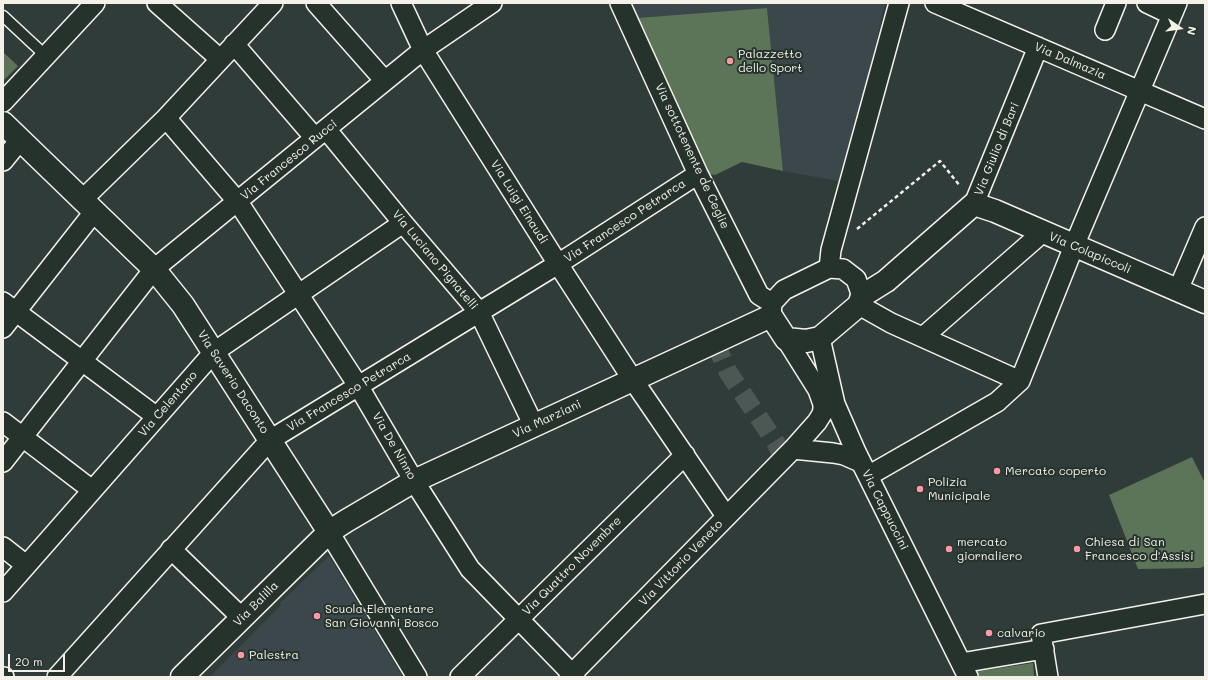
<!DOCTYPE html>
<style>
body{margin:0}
#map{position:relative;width:1208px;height:680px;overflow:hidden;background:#303c3a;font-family:Mali,sans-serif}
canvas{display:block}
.frame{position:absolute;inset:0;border:4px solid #f4f1e8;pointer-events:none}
.north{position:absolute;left:1160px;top:8px;width:40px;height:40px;-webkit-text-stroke:3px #26332d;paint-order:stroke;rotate:103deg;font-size:11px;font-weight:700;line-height:16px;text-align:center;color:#f4f1e8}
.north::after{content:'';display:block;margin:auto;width:14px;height:18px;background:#f4f1e8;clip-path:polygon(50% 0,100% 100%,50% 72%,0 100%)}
.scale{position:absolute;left:8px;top:654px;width:57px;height:18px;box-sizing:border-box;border:2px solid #f4f1e8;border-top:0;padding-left:5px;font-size:12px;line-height:14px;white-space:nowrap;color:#f4f1e8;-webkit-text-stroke:3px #26332d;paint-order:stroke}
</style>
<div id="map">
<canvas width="1208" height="680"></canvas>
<div class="frame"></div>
<div class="north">N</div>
<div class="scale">20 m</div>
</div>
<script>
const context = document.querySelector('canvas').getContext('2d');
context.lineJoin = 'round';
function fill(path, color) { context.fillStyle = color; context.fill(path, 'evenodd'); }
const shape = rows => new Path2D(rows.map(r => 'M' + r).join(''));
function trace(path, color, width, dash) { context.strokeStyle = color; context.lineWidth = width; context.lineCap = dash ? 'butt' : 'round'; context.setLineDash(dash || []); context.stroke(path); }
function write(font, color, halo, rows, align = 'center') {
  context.font = font + ' Mali,sans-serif'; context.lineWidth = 4; context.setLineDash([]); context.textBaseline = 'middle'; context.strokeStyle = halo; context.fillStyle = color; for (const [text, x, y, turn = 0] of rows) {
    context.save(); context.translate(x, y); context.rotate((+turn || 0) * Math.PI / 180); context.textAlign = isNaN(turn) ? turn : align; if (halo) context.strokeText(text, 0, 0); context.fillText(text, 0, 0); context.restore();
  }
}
fill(shape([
 [629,3,885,3,859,114,838,181,783,171,767,8,637,18],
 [329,556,403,677,210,677,281,605,280,603]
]), '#3b474a');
fill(shape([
 [767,8,783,171,742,162,715,175,708,174,637,18],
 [3,52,18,66,5,79,3,80],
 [1192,457,1205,483,1205,566,1200,568,1138,569,1109,495],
 [1033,663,1034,677,975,677,973,672]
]), '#5c7458');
trace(shape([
 [715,342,728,372,776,443,783,458]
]), '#4d5754', 19, [19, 10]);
const lane = shape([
 [3,16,46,56]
]);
const street = shape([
 [157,3,220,59],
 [316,3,385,81],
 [401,3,423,50,558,264,633,380,726,516],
 [620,3,698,174,759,295,772,303],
 [935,3,1205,119],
 [1147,3,1172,15],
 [1105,30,1116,3],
 [234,44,315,138],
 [3,102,95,3],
 [166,118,238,202,359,387,414,481,470,569,575,677],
 [326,129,403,223,479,312,534,426],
 [3,161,20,140],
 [82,200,166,118,273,3],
 [974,204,1038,47],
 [829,268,831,250,899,3],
 [1178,290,1205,227],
 [3,302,157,417],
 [859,305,891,323,1020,381],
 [771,315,772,303,784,290,829,268,843,269,856,279,862,296],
 [3,328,94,212],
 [923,337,1043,232],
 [820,338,835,404,856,452,968,677],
 [3,422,92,490],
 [793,449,833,453,844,455,860,462],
 [3,462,154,269,423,50,492,3],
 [868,476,997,402,1020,381,1074,246,1177,3],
 [329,532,417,677],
 [3,547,26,565],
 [171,549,242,618],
 [3,592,214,352,403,223],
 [961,663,1044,649],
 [3,677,4,677],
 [57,677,270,440,558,264,698,174],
 [460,677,685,455],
 [569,677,793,449,817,422,822,414,823,409,823,404,818,390,786,339],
 [1048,677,1041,634,1205,604]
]);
const secondary = shape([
 [3,123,154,269,183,305,329,532],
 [182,677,329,532,346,521,414,481,771,316,786,339,806,341,820,338,859,305,862,296,886,281,974,204,995,211,1205,302]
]);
trace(lane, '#f4f1e8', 13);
trace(street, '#f4f1e8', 22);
trace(secondary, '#f4f1e8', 25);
trace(shape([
 [857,229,940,161,960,186]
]), '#f4f1e8', 2.5, [4, 3]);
trace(lane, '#26332d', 10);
trace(street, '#26332d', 19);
trace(secondary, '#26332d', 22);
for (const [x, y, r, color] of [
 [730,61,4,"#ff9aa2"],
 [997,471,4,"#ff9aa2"],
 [920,489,4,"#ff9aa2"],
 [949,549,4,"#ff9aa2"],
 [1077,549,4,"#ff9aa2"],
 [317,616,4,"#ff9aa2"],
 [989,633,4,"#ff9aa2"],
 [241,655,4,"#ff9aa2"]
]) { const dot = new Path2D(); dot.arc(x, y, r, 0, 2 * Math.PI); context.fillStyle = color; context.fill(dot); trace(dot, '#26332d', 1.5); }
write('12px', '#f4f1e8', '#26332d', [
 ["Palazzetto",738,54],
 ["dello Sport",738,68],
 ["Mercato coperto",1005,471],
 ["Polizia",928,482],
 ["Municipale",928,496],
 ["mercato",957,542],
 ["giornaliero",957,556],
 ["Chiesa di San",1085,542],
 ["Francesco d'Assisi",1085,556],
 ["Scuola Elementare",325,609],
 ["San Giovanni Bosco",325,623],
 ["calvario",997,633],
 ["Palestra",249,655]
], 'left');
write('12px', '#f4f1e8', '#26332d', [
 ["Via Dalmazia",1070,61,23],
 ["Via Giulio di Bari",997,149,-68],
 ["Via sottotenente de Ceglie",692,156,65],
 ["Via Francesco Rucci",289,160,-39],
 ["Via Luigi Einaudi",519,202,58],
 ["Via Francesco Petrarca",625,221,-33],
 ["Via Colapiccoli",1090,253,23],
 ["Via Luciano Pignatelli",435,260,50],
 ["Via Saverio Daconto",233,382,57],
 ["Via Francesco Petrarca",349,392,-31],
 ["Via Celentano",168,404,-49],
 ["Via Marziani",547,419,-25],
 ["Via De Ninno",394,446,60],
 ["Via Cappuccini",885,510,63],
 ["Via Vittorio Veneto",681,563,-46],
 ["Via Quattro Novembre",572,566,-45],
 ["Via Balilla",256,604,-45]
]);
</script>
